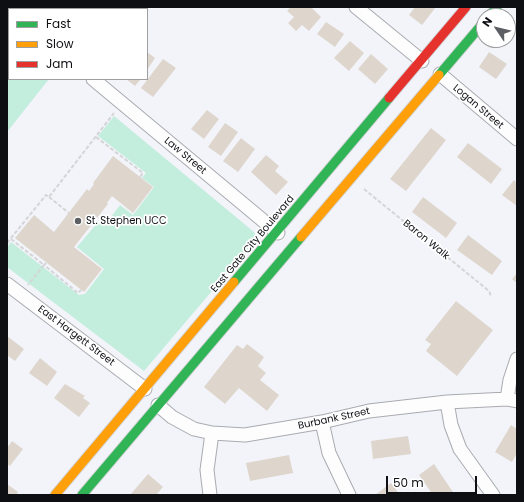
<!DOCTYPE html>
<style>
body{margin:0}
#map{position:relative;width:524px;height:502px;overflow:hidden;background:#f2f4fa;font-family:Poppins,sans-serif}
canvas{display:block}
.frame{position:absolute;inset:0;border:8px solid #0e0f13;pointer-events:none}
.legend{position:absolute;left:8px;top:8px;width:140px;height:72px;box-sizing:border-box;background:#fff;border:1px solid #9f9fa1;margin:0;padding:5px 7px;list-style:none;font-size:12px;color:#0e0f13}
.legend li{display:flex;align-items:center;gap:8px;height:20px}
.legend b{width:20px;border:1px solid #9f9fa1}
.north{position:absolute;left:476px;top:8px;width:40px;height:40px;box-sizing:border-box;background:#fff;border:1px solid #9f9fa1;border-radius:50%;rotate:305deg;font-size:11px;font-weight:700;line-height:16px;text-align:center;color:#0e0f13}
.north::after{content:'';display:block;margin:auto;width:14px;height:18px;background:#5e5f64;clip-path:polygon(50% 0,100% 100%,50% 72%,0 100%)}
.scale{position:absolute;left:386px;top:476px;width:91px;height:18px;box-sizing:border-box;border:2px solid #0e0f13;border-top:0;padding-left:5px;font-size:12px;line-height:14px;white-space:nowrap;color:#0e0f13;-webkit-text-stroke:3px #fff;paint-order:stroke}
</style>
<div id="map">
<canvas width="524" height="502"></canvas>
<div class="frame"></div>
<ul class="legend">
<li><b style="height:5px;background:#30b455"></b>Fast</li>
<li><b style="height:5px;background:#ff9f0a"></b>Slow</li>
<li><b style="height:5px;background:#e5322d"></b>Jam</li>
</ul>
<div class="north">N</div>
<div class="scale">50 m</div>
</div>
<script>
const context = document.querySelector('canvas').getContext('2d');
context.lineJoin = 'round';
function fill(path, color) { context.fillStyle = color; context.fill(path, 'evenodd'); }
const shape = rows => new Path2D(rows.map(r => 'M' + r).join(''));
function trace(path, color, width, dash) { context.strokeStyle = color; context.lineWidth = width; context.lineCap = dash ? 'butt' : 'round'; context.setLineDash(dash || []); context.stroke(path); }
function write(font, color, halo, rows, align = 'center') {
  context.font = font + ' Poppins,sans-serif'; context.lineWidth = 3.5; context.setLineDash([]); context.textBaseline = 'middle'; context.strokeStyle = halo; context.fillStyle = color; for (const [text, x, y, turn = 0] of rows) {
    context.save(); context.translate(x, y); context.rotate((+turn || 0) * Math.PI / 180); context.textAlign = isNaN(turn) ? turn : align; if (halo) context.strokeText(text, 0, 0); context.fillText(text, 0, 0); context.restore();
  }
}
fill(shape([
 [7,26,9,27,9,79,49,79,7,132],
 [114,116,254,232,257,238,144,371,7,267,7,247,11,242,79,295,85,294,104,269,77,247,98,222,105,225,120,205,133,215,154,187,142,178,146,173,98,136]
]), '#c3eddc');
fill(shape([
 [52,7,68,7,67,9,54,9],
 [291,7,311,7,321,17,309,31,302,25,296,31,288,23,294,17,287,11],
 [415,7,436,7,422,25,409,15],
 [326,22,344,34,335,47,317,34],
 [350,41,364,53,349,71,334,58],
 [147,52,155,58,147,70],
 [489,52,507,64,496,79,479,67],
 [371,54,388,69,375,84,358,69],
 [163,59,176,68,153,97,141,88],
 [126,79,141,79,135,86],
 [207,110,219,119,204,139,191,129],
 [225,123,238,132,221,156,208,147],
 [431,128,446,140,406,191,390,179],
 [241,138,255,149,238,172,223,161],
 [468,143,502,169,491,184,457,157],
 [266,155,279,166,275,171,288,182,276,195,251,172],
 [113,156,153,187,133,213,112,196,107,203,108,204,74,247,102,269,84,292,15,238,34,215,54,232,87,189,89,191,94,184,93,183],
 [514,180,517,183,517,206,502,195],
 [423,197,457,223,446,238,412,212],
 [468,235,502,261,492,275,457,250],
 [517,273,517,283,512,279],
 [456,301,493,330,457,376,426,351,431,344,425,340],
 [7,336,24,349,15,361,7,355],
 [247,344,264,357,258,366,266,373,260,380,279,395,267,411,239,388,225,404,204,387,237,345,243,349],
 [40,358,57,372,47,386,29,373],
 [65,384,85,396,83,398,90,403,79,417,54,398],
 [511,425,517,429,517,453,512,462,495,452],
 [408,436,411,454,373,459,371,441],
 [12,441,23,449,10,466,7,464,7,448],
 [289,455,293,473,250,481,246,463],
 [434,464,455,495,433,495,419,475],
 [148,474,163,487,156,495,130,495],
 [391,483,400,495,375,495],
 [7,484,18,492,16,495,7,495]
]), '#ded6cd');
const street = shape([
 [356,7,422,61],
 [7,9,9,11],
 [440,74,517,139],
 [93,79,278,233],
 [7,284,145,389],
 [507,399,510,380,517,359],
 [447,402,451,425,460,449,493,495],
 [158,405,172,417,194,429,212,433,245,435,322,422,369,411,447,402,507,399,517,401],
 [322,422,329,453,349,495],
 [210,495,207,470,212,433]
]);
const fast = shape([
 [489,16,497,7],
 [439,75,484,22],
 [234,282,389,98],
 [82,495,301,237]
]);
const slow = shape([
 [301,237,439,75],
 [55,495,234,282]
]);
const jam = shape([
 [389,98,466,7]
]);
trace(street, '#a9abb0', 15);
trace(fast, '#cfd0d3', 11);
trace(slow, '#cfd0d3', 11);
trace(jam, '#cfd0d3', 11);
trace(shape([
 [96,137,143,173,140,177],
 [364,189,489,291,491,296],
 [49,197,69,213],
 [11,239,44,265,28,285],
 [7,243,46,195,49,197,114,113],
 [46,263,44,265,78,293,81,290]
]), '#d4d5d7', 2, [4, 2]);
trace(street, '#fdfdfe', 13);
trace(fast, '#30b455', 9);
trace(slow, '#ff9f0a', 9);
trace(jam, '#e5322d', 9);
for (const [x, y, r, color] of [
 [78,221,4,"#5e5f64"]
]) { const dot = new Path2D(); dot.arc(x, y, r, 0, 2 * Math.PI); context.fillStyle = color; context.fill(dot); trace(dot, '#fff', 1.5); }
write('10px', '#0e0f13', '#fff', [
 ["Logan Street",478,107,40],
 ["Law Street",185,156,40],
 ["Baron Walk",426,240,39],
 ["East Gate City Boulevard",253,244,-50],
 ["East Hargett Street",76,336,37],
 ["Burbank Street",334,419,-12]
]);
write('10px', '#0e0f13', '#fff', [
 ["St. Stephen UCC",86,221]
], 'left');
</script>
